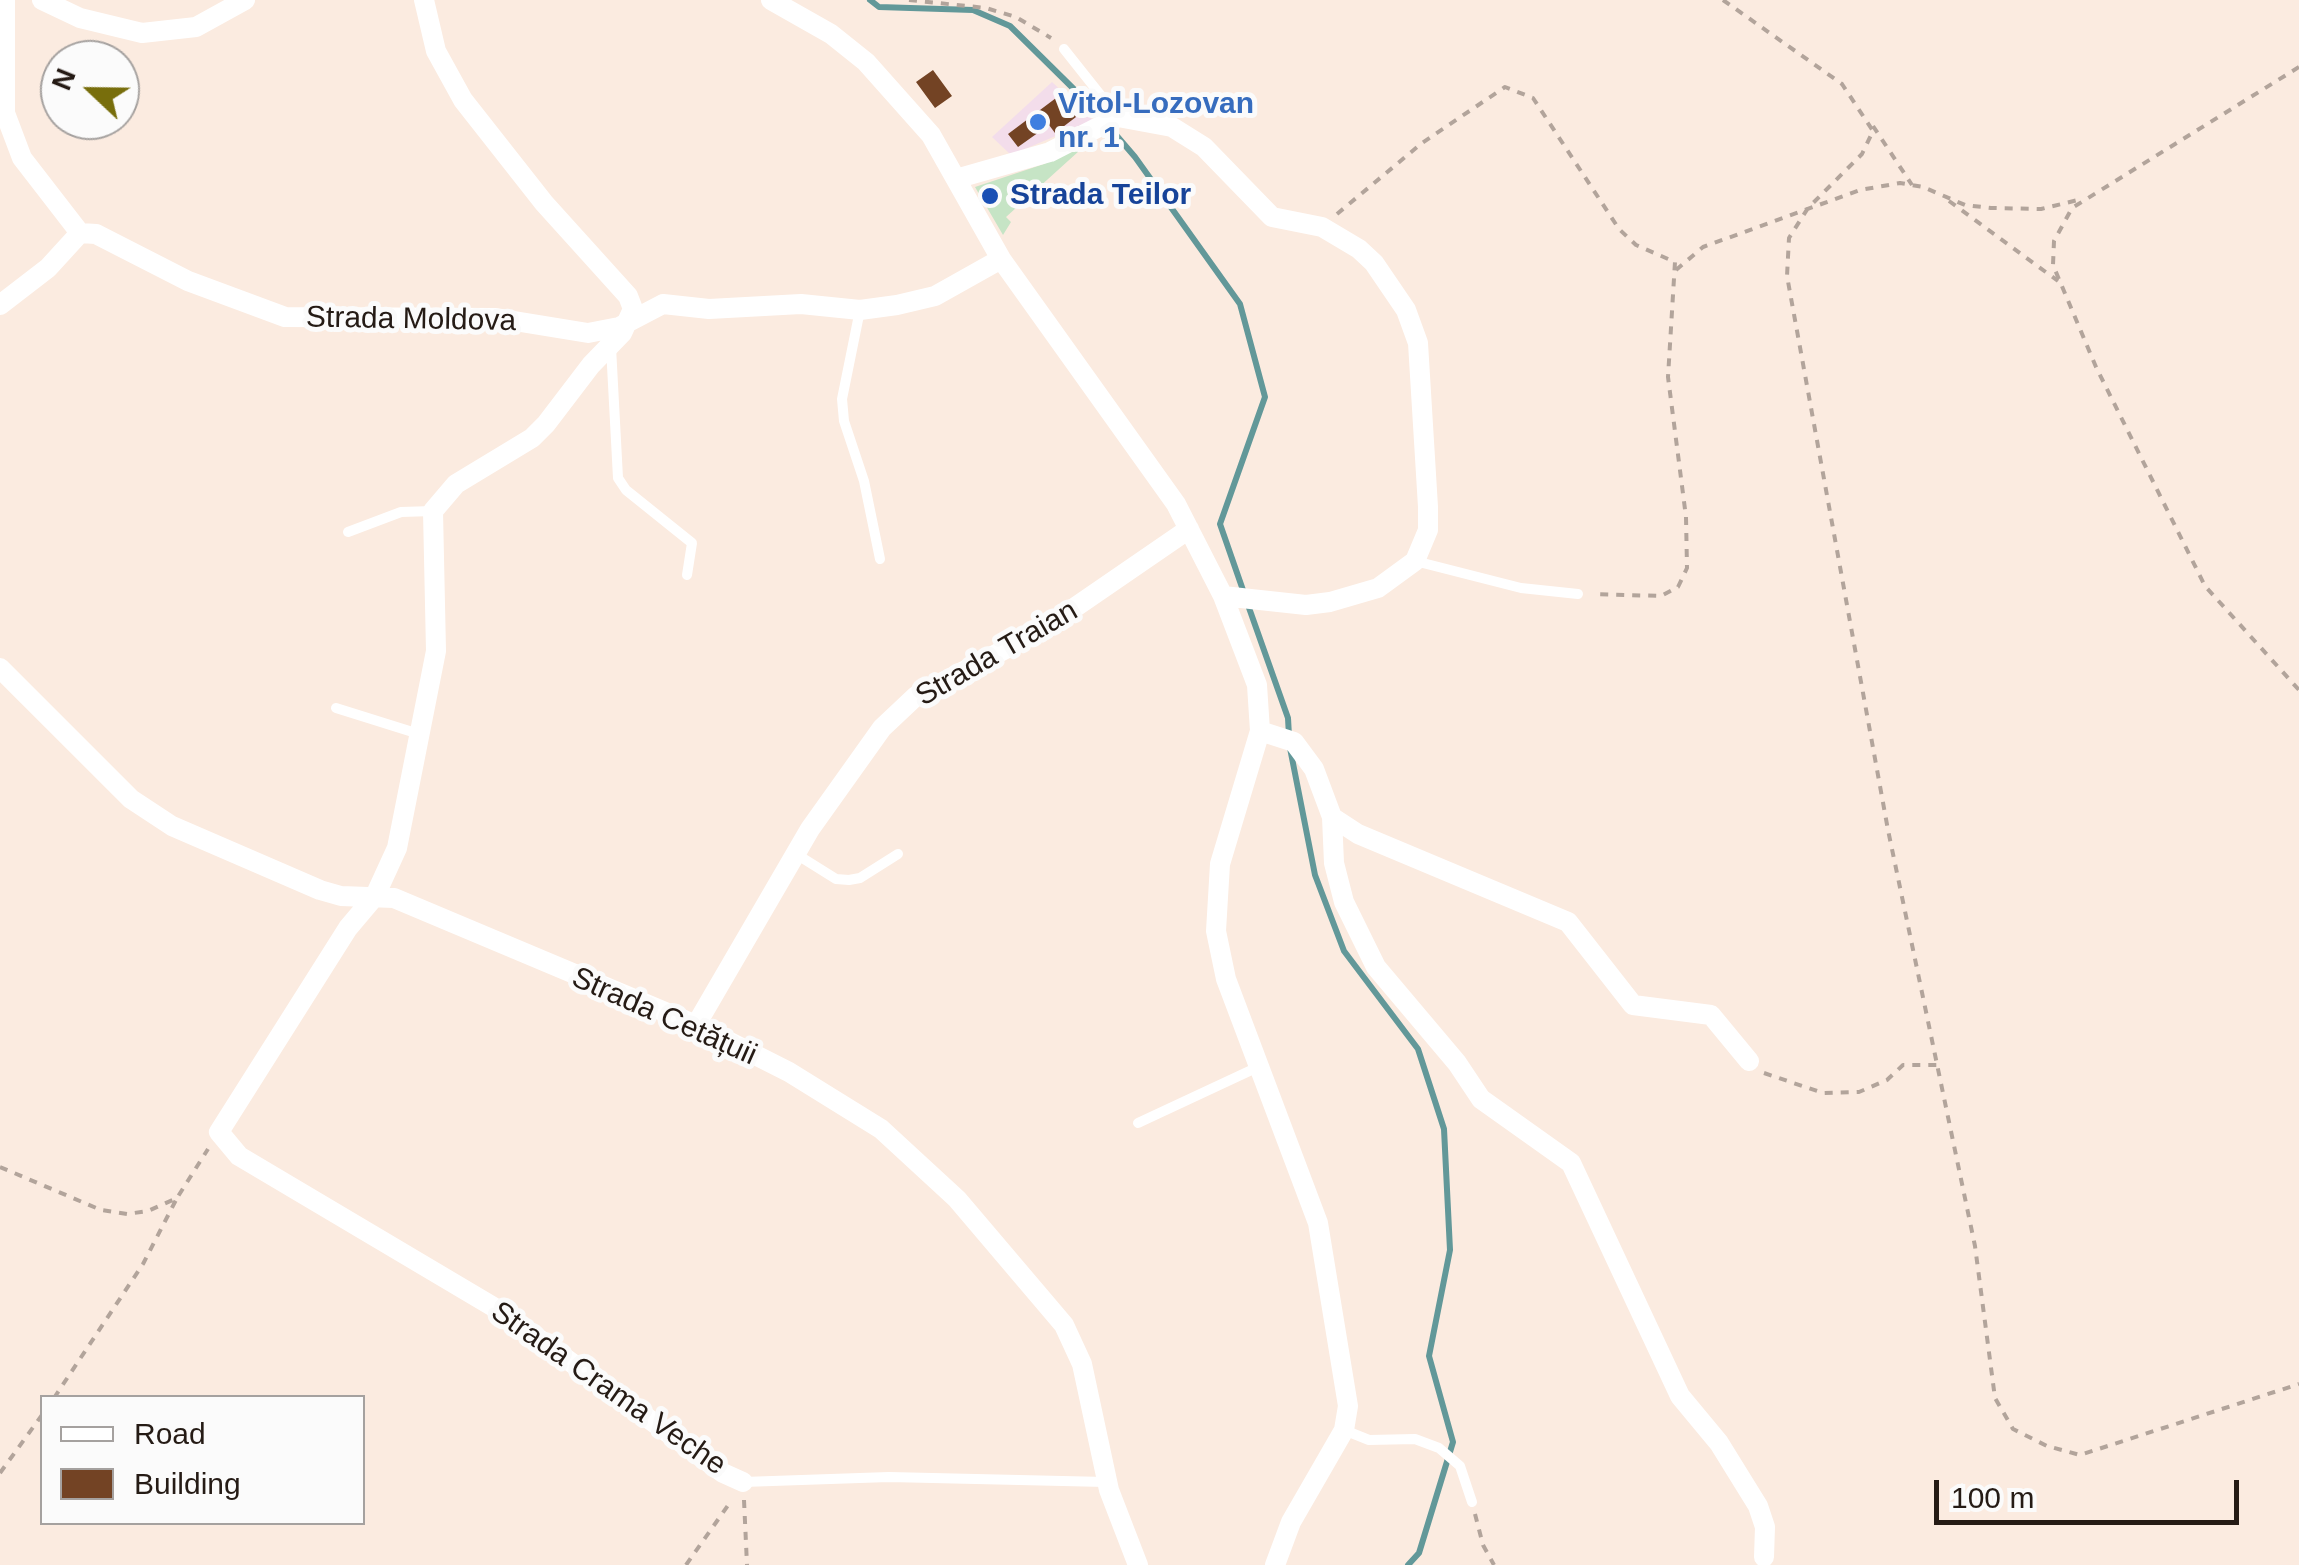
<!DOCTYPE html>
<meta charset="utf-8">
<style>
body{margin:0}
#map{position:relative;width:2299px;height:1565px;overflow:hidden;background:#fbebe0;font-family:Helvetica,sans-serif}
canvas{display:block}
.legend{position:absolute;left:40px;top:1395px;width:325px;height:130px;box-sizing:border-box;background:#fbfbfb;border:2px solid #a5a19f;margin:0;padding:12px 18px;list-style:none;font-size:30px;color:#251b15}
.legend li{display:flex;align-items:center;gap:20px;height:50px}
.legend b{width:50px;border:2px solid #a5a19f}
.north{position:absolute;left:40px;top:40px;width:100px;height:100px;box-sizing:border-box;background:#fbfbfb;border:2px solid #a5a19f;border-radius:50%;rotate:292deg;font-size:28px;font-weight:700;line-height:40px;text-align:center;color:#251b15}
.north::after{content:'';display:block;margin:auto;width:35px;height:45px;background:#786e0c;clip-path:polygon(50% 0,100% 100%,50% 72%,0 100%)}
.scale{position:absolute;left:1934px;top:1480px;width:305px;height:45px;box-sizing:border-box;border:5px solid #251b15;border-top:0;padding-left:12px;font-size:30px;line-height:35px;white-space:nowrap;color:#251b15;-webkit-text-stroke:8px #fbfbfb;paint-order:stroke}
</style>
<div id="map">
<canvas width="2299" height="1565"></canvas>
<ul class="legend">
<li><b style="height:12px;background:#fff"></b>Road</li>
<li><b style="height:28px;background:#734324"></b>Building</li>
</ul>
<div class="north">N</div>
<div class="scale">100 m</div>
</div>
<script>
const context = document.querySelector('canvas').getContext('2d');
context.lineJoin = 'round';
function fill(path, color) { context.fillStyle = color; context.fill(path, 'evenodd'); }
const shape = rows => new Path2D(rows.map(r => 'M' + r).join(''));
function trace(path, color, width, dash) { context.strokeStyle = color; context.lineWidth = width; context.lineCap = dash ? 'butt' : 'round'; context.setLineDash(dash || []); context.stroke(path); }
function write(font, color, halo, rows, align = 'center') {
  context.font = font + ' Helvetica,sans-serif'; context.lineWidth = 10; context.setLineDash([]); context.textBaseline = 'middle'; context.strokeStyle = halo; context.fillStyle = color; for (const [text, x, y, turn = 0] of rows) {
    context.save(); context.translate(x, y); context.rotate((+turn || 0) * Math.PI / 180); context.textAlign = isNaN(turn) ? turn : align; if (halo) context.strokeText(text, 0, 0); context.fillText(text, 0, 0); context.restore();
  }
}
fill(shape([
 [1052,82,1093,120,1011,155,992,137]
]), '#f3ddeb');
fill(shape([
 [1089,142,1006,217,1011,222,1003,235,975,187,1044,164]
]), '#c6e4c5');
trace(shape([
 [870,0,879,7,973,10,1010,26,1092,107,1135,157,1240,304,1265,397,1220,524,1244,593],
 [1248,605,1288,718,1289,736],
 [1290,748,1315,875,1344,951,1418,1049,1444,1129,1450,1250,1429,1356,1453,1442,1419,1553,1408,1565]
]), '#629899', 6);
fill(shape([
 [933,70,952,96,935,108,916,82],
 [1060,95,1076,117,1055,133,1049,125,1018,147,1008,134]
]), '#734324');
trace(shape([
 [909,0,986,8,1016,17,1051,38],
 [1723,0,1842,84,1873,131,1862,154,1808,208,1789,238,1787,276,1888,830,1975,1246,1995,1398,2013,1429,2047,1446,2080,1455,2299,1384],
 [2299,67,2072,208,2054,241,2053,265,2096,367,2205,586,2299,690],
 [1873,126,1912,185],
 [1949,201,2058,281],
 [1337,214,1422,143,1505,87,1533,98,1619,229,1636,245,1675,262,1668,377,1686,517,1687,568,1678,587,1661,596,1593,594],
 [1676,270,1703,247,1860,190,1900,183,1923,187,1965,205,1991,208,2041,209,2082,199],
 [1764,1073,1823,1093,1859,1092,1887,1080,1903,1065,1938,1065],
 [0,1167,101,1210,127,1214,148,1211,177,1198,208,1149],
 [54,1398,143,1264,177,1198],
 [0,1473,42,1415],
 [744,1500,747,1565],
 [1475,1514,1483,1545,1494,1565],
 [686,1565,729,1504]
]), '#b2a49b', 4, [8, 8]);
trace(shape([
 [1064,49,1118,117],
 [860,310,842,399,844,421,864,481,880,559],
 [611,347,618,478,626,490,692,543,687,575],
 [348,532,401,512,433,511],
 [1415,561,1521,588,1578,594],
 [336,708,419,734],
 [796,854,836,879,849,880,860,878,898,854],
 [1138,1123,1258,1067],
 [1344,1430,1369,1440,1415,1439,1439,1448,1460,1466,1472,1502],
 [743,1482,889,1477,1106,1482]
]), '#fff', 10);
trace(shape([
 [5,0,5,113,22,158,80,233],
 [42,0,80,18,142,33,196,27,245,0],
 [424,0,436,51,463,100,544,203,628,296,633,309,622,333,591,365,546,424,532,438,456,484,433,511,436,651,397,848,375,896,348,928,219,1132,239,1156,502,1312,723,1473,743,1482],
 [771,0,831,34,866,62,931,135,1001,259,1176,504,1223,596,1257,685,1260,731,1220,864,1216,931,1226,979,1318,1223,1348,1406,1344,1430,1291,1522,1275,1565],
 [959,178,1050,152,1118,117,1172,127,1204,147,1272,217,1322,227,1359,249,1374,263,1406,310,1418,343,1428,507,1428,530,1415,561,1378,588,1330,602,1306,605,1223,596],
 [0,305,48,268,80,233,96,234,188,281,285,317,496,318,588,333,619,327,663,304,709,309,801,304,860,310,897,305,935,296,1001,259],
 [0,668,131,799,172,826,320,890,341,896,394,898,696,1025,789,1072,881,1129,957,1199,1064,1325,1082,1364,1109,1490,1138,1565],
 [1260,731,1294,742,1314,769,1332,817,1334,863,1344,902,1376,967,1457,1063,1481,1099,1571,1163,1680,1396,1719,1443,1758,1506,1765,1527,1764,1557],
 [1332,817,1358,834,1568,922,1633,1005,1711,1015,1749,1061],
 [696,1025,810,829,882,728,916,696,1042,630,1189,529]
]), '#fff', 20);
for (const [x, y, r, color] of [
 [1038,122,10,"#3f7fe0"],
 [990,196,10,"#1a4fb4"]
]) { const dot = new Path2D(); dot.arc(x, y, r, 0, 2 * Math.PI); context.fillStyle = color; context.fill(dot); trace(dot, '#fbfbfb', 4); }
write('bold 30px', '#366cbe', '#fbfbfb', [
 ["Vitol-Lozovan",1058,105],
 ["nr. 1",1058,139]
], 'left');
write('bold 30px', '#164399', '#fbfbfb', [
 ["Strada Teilor",1010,196]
], 'left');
write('30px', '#251b15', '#fbfbfb', [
 ["Strada Moldova",411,320,1],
 ["Strada Traian",997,654,-30],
 ["Strada Cetățuii",664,1017,24],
 ["Strada Crama Veche",608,1389,35]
]);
</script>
